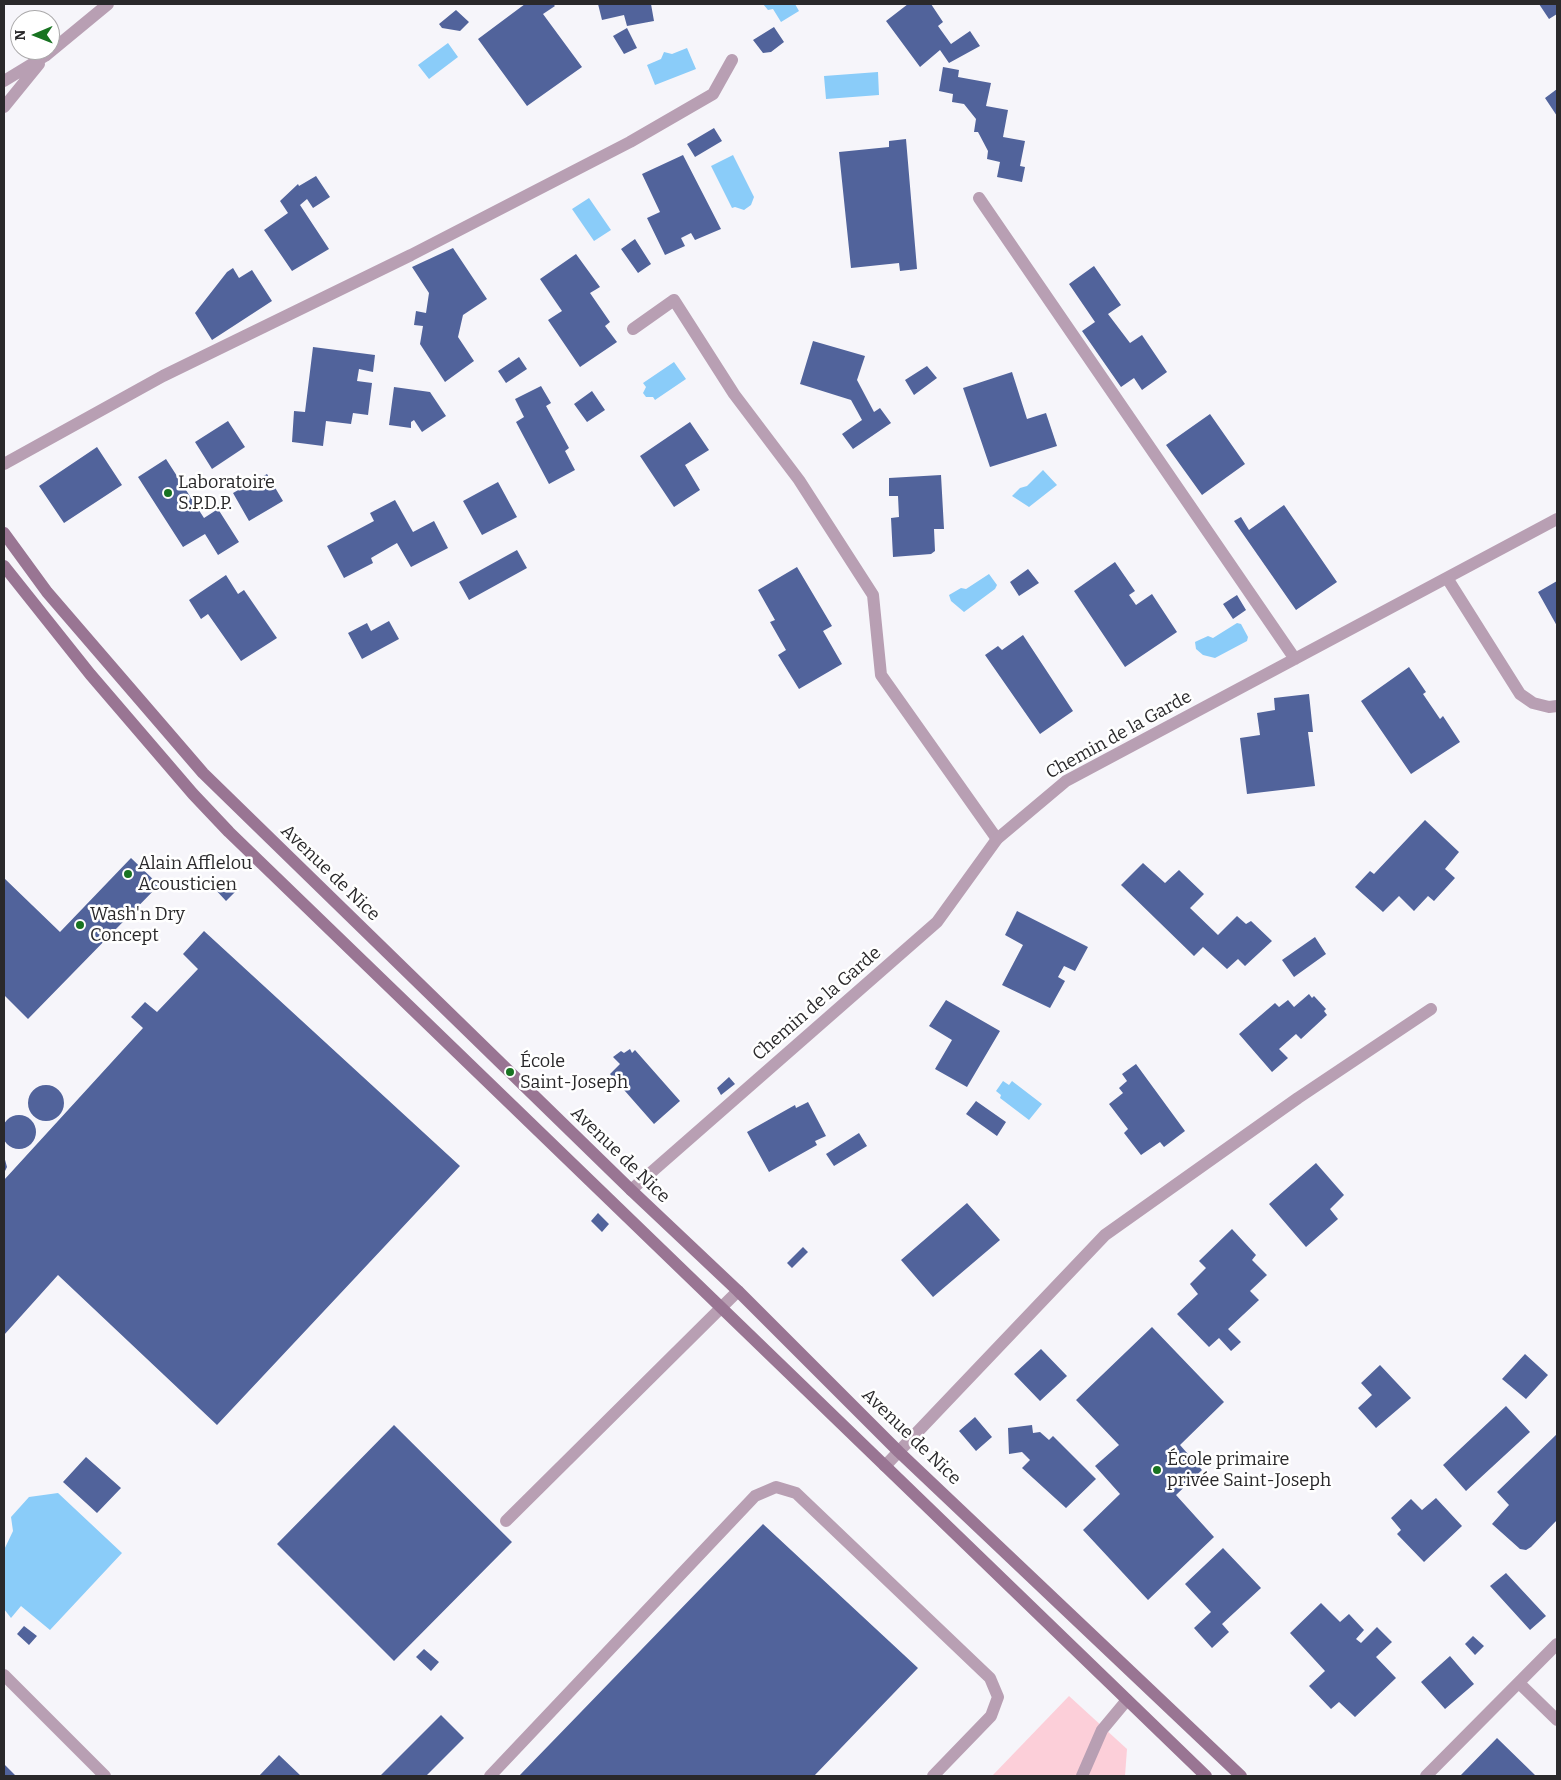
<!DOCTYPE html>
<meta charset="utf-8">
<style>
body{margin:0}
#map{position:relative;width:1561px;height:1780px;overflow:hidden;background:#f6f5fa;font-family:Bitter,serif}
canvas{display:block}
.frame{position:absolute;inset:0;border:5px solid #2a292b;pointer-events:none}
.north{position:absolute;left:10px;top:10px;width:50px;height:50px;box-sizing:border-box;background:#fff;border:1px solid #aaa9aa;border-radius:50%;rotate:269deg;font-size:14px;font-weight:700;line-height:20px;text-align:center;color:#2a292b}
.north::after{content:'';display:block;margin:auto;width:18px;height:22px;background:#187321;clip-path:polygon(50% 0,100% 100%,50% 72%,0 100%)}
</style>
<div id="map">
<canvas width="1561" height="1780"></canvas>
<div class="frame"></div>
<div class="north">N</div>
</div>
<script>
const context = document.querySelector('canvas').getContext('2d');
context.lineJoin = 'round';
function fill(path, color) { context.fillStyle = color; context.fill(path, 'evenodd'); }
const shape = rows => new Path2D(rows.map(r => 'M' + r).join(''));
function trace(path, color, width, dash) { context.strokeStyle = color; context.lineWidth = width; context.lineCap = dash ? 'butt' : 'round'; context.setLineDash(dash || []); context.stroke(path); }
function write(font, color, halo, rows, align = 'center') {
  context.font = font + ' Bitter,serif'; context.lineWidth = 5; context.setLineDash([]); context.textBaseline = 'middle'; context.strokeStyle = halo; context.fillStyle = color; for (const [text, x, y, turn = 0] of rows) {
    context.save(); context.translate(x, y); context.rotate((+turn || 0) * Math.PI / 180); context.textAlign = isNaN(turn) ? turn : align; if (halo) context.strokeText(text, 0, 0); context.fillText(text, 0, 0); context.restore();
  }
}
fill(shape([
 [1069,1696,1127,1749,1125,1776,992,1776]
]), '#fccfd9');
fill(shape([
 [763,4,795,4,799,11,781,22,773,9,768,10],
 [448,43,458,57,429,79,418,65],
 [687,48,696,69,655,85,647,65,661,59,664,52,672,54],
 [878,72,879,95,826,99,824,76],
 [733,155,754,197,751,205,744,210,735,207,732,208,711,166],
 [589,198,611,230,594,241,572,209],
 [674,362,686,379,655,400,653,397,646,397,643,393,646,387,643,383],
 [1043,470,1057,485,1029,507,1012,496,1020,488,1027,486],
 [989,574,997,585,995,589,964,612,951,601,949,595,961,588,966,589],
 [1237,623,1241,624,1248,637,1247,641,1215,658,1203,655,1196,649,1195,642,1197,641,1208,636,1213,638],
 [1003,1081,1009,1085,1012,1081,1042,1104,1029,1120,1000,1098,1001,1095,996,1091],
 [58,1493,122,1553,50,1630,21,1606,11,1618,4,1609,4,1550,13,1531,11,1517,29,1497]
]), '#8accf9');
fill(shape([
 [525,4,553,4,555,6,543,14,582,67,527,106,478,39],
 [598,4,651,4,654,21,627,26,624,15,602,20],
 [908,4,931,4,943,22,938,26,951,44,970,31,980,46,949,63,940,50,920,67,886,21],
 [1539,4,1557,4,1557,14,1549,19],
 [456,10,469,22,460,31,442,28,439,24],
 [774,27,784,42,771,52,763,53,753,40],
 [627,28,637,48,624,54,613,36],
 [943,67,959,70,958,77,991,83,986,106,1008,110,1003,137,1025,141,1020,166,1025,167,1022,182,997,177,1000,162,987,159,988,151,978,132,974,132,976,119,964,104,952,102,953,94,939,91],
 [1557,89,1557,116,1545,98],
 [714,128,722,141,695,157,687,144],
 [906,139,917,269,900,271,899,263,851,268,839,152,889,147,889,141],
 [683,155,721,229,695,240,691,233,681,238,685,246,665,255,647,218,660,212,642,174],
 [316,176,330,197,313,208,307,199,300,205,329,249,292,271,264,230,288,213,280,201,298,184,299,186],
 [635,239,651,264,638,273,621,249],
 [453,248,487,299,463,315,458,337,474,361,445,382,420,344,423,326,414,325,416,311,426,313,429,293,412,267],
 [576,254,600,287,590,293,610,322,605,326,617,342,580,367,548,320,562,311,540,279],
 [1094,266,1121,305,1108,314,1130,343,1142,335,1167,372,1142,390,1134,378,1121,387,1082,331,1095,322,1069,284],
 [233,268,239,278,252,270,272,301,212,340,195,313,227,272],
 [813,341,865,356,857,380,874,412,880,408,891,423,853,449,842,434,862,420,851,400,800,384],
 [313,347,375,355,373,372,359,369,357,381,372,383,368,415,353,413,351,424,326,421,323,446,292,442,294,411,305,412],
 [519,357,527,369,506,383,498,371],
 [927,366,937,378,914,395,905,380],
 [1012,372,1027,419,1046,413,1057,446,990,467,963,388],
 [541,386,551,403,546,406,569,448,565,451,575,470,549,484,516,422,524,417,515,399],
 [394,387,430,392,446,416,422,432,414,420,411,422,411,428,389,425],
 [592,391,605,410,587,422,574,404],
 [1210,414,1245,464,1202,495,1166,445],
 [228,421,245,447,212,469,195,442],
 [690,422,709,450,685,465,700,490,674,507,640,456],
 [97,447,122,485,64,523,39,486],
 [166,459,204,518,218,509,239,542,218,555,205,534,183,547,138,477],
 [267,474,283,501,249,521,233,493],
 [941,475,944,529,934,529,935,551,931,554,893,557,891,518,899,517,898,496,889,496,889,478],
 [498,482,517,517,482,535,463,501],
 [395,500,413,532,434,521,448,548,411,567,397,543,371,558,373,563,344,578,327,546,374,521,370,513],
 [1284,505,1337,582,1296,610,1234,521,1241,517,1249,530],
 [517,550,527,568,469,600,459,582],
 [1115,562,1135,591,1129,595,1136,605,1152,594,1177,632,1125,667,1074,591],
 [797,567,832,626,823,631,842,664,799,689,778,655,786,650,770,622,775,620,758,590],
 [1028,569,1039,583,1019,596,1010,582],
 [226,575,238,594,244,590,277,638,241,661,208,614,201,619,189,600],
 [1557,581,1557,626,1538,592],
 [1237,595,1246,610,1233,619,1223,604],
 [389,621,399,639,362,659,348,633,367,623,371,631],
 [1023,635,1073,711,1040,734,985,655,998,646,1002,650],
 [1409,667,1426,692,1423,694,1440,719,1443,716,1460,742,1411,774,1361,701],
 [1309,694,1313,732,1308,732,1315,786,1247,794,1240,738,1260,735,1257,713,1275,710,1274,698],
 [1425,820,1459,852,1445,869,1455,878,1434,901,1428,896,1414,911,1399,896,1383,912,1355,887,1370,871,1374,874],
 [131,858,159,885,28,1019,4,995,4,878,60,932],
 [1143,863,1165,883,1179,870,1204,894,1190,908,1218,935,1237,916,1246,924,1251,921,1272,941,1245,966,1238,959,1227,969,1203,947,1194,956,1121,885],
 [222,880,235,892,226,901,214,888],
 [1017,911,1088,947,1075,971,1064,966,1058,977,1065,981,1050,1008,1002,985,1023,945,1005,935],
 [204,931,460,1166,217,1425,58,1275,4,1335,4,1180,143,1028,131,1017,145,1002,157,1012,198,969,183,954],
 [1315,937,1326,954,1294,977,1282,960],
 [1309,994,1312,998,1314,996,1326,1009,1324,1011,1327,1015,1301,1039,1296,1034,1279,1049,1288,1058,1272,1072,1239,1034,1275,1003,1279,1007,1288,1000,1294,1007],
 [946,1000,1000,1031,967,1087,935,1069,952,1040,929,1026],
 [630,1049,632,1053,635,1050,680,1101,654,1124,610,1074,620,1064,613,1057,621,1051,624,1053],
 [1136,1064,1185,1131,1164,1147,1160,1142,1141,1155,1124,1133,1128,1129,1109,1104,1123,1093,1119,1088,1127,1081,1122,1074],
 [729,1077,735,1084,721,1095,717,1088],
 '28 1103a18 18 0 1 1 36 0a18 18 0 1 1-36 0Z',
 [976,1101,1006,1122,997,1136,966,1114],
 [808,1102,826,1136,815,1141,817,1145,769,1172,747,1132,795,1105,796,1108],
 '2 1132a17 17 0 1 1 34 0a17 17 0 1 1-34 0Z',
 [859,1133,867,1146,834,1166,826,1154],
 [4,1156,7,1167,4,1173],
 [1316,1163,1344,1195,1330,1209,1338,1219,1306,1247,1269,1204],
 [967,1203,1000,1240,933,1297,901,1260],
 [598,1213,609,1224,602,1232,591,1221],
 [1232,1229,1256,1255,1252,1260,1267,1275,1250,1291,1259,1300,1228,1329,1241,1342,1231,1351,1219,1338,1209,1347,1177,1314,1198,1294,1190,1284,1206,1268,1199,1261],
 [803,1247,808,1252,792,1268,787,1263],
 [1152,1327,1224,1402,1180,1445,1202,1470,1176,1495,1214,1537,1148,1600,1083,1530,1120,1494,1095,1466,1119,1445,1076,1400],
 [1041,1349,1067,1376,1040,1401,1014,1374],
 [1525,1354,1548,1375,1526,1399,1502,1379],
 [1380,1365,1411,1398,1376,1428,1358,1408,1372,1395,1361,1383],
 [1506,1406,1530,1432,1466,1491,1443,1465],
 [975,1417,992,1437,976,1451,959,1431],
 [394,1425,512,1542,394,1661,277,1544],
 [1032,1425,1033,1433,1040,1432,1049,1440,1053,1436,1096,1479,1066,1508,1022,1468,1030,1460,1022,1452,1009,1454,1008,1428],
 [1557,1434,1557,1520,1531,1547,1526,1550,1520,1549,1492,1524,1509,1505,1497,1492],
 [86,1457,121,1488,97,1513,63,1482],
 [1436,1498,1462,1526,1424,1562,1397,1534,1401,1530,1391,1518,1411,1499,1422,1510],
 [763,1524,918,1668,814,1776,519,1776],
 [1223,1548,1261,1588,1222,1624,1229,1632,1212,1648,1194,1628,1211,1612,1185,1584],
 [1506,1573,1546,1616,1530,1630,1490,1586],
 [1321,1603,1340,1622,1349,1614,1364,1630,1356,1639,1361,1643,1377,1627,1392,1642,1376,1657,1396,1678,1355,1717,1339,1702,1331,1709,1309,1686,1325,1671,1290,1633],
 [24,1626,37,1636,29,1645,17,1634],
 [1473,1636,1484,1646,1475,1655,1465,1644],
 [424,1649,439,1662,431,1671,416,1657],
 [1450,1656,1474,1684,1445,1709,1421,1682],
 [441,1715,464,1738,426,1776,380,1776],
 [1497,1738,1536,1776,1460,1776],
 [279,1755,301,1776,259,1776],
 [4,1764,16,1776,4,1776]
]), '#51639b');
trace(shape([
 [633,329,674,300,734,394,799,480,873,595,881,675,997,839],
 [4,464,163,376,411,255,630,142,713,94,732,60],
 [506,1521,738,1291],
 [1519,1683,1557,1720],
 [490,1776,755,1496,776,1487,796,1493,990,1678,998,1697,991,1716,933,1776],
 [1082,1776,1102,1730,1127,1700],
 [1426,1776,1557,1644]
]), '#b89fb3', 12);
trace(shape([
 [979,198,1295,659],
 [1447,578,1520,694,1533,703,1549,707,1557,706],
 [631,1190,937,922,997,839,1066,781,1557,519],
 [885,1466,1105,1235,1298,1098,1431,1009],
 [4,1675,105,1776]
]), '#b89fb3', 12);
trace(shape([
 [4,81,45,56,108,4],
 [4,107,39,64]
]), '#b89fb3', 12);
trace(shape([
 [4,533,47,592,203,773,631,1190,738,1291,899,1452,1241,1776],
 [4,566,90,674,193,794,229,832,1206,1776]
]), '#997593', 12);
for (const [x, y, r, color] of [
 [168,493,5,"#187321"],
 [128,874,5,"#187321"],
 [80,925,5,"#187321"],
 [510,1072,5,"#187321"],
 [1157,1470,5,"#187321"]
]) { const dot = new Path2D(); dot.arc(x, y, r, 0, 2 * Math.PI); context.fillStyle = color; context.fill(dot); trace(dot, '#fff', 2); }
write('18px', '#2a292b', '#fff', [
 ["Laboratoire",178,483],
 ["S.P.D.P.",178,504],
 ["Alain Afflelou",138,864],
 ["Acousticien",138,885],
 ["Wash'n Dry",90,915],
 ["Concept",90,936],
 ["École",520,1062],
 ["Saint-Joseph",520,1083],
 ["École primaire",1167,1460],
 ["privée Saint-Joseph",1167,1481]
], 'left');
write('18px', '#2a292b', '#fff', [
 ["Chemin de la Garde",1119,735,-29],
 ["Avenue de Nice",330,873,44],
 ["Chemin de la Garde",817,1004,-41],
 ["Avenue de Nice",620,1155,44],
 ["Avenue de Nice",911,1437,44]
]);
</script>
